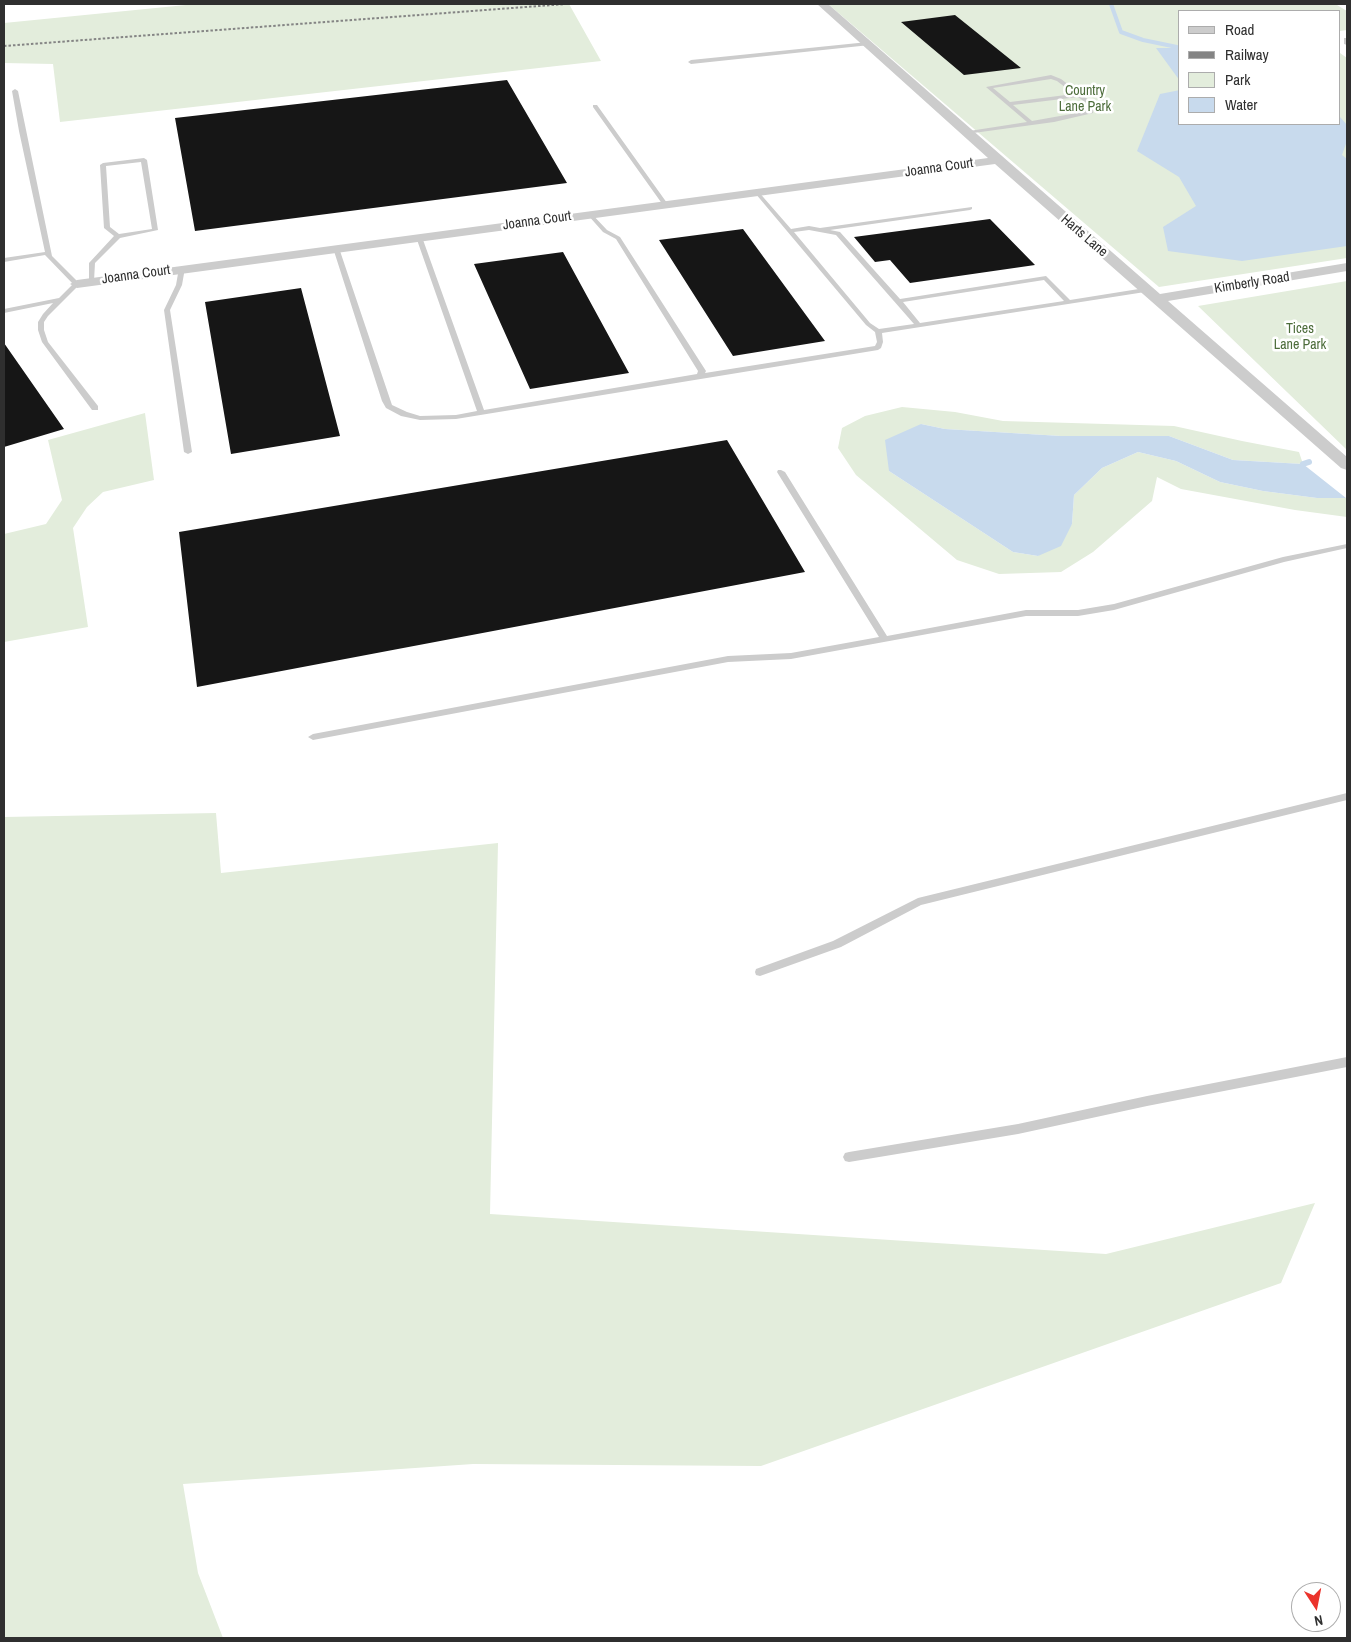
<!DOCTYPE html>
<style>
body{margin:0}
#map{position:relative;width:1351px;height:1642px;overflow:hidden;background:#fff;font-family:"Archivo Narrow",sans-serif}
canvas{display:block}
.frame{position:absolute;inset:0;border:5px solid #2f2f2f;pointer-events:none}
.legend{position:absolute;left:1178px;top:10px;width:162px;height:115px;box-sizing:border-box;background:#fff;border:1px solid #acacac;margin:0;padding:6px 9px;list-style:none;font-size:15px;color:#2f2f2f}
.legend li{display:flex;align-items:center;gap:10px;height:25px}
.legend b{width:25px;border:1px solid #acacac}
.north{position:absolute;left:1291px;top:1582px;width:50px;height:50px;box-sizing:border-box;background:#fff;border:1px solid #acacac;border-radius:50%;rotate:169deg;font-size:14px;font-weight:700;line-height:20px;text-align:center;color:#2f2f2f}
.north::after{content:'';display:block;margin:auto;width:18px;height:22px;background:#eb332c;clip-path:polygon(50% 0,100% 100%,50% 72%,0 100%)}
</style>
<div id="map">
<canvas width="1351" height="1642"></canvas>
<div class="frame"></div>
<ul class="legend">
<li><b style="height:6px;background:#ccc"></b>Road</li>
<li><b style="height:6px;background:#848484"></b>Railway</li>
<li><b style="height:14px;background:#e3eddc"></b>Park</li>
<li><b style="height:14px;background:#c8daed"></b>Water</li>
</ul>
<div class="north">N</div>
</div>
<script>
const context = document.querySelector('canvas').getContext('2d');
context.lineJoin = 'round';
function fill(path, color) { context.fillStyle = color; context.fill(path, 'evenodd'); }
const shape = rows => new Path2D(rows.map(r => 'M' + r).join(''));
function trace(path, color, width, dash) { context.strokeStyle = color; context.lineWidth = width; context.lineCap = dash ? 'butt' : 'round'; context.setLineDash(dash || []); context.stroke(path); }
function write(font, color, halo, rows, align = 'center') {
  context.font = font + ' "Archivo Narrow",sans-serif'; context.lineWidth = 5; context.setLineDash([]); context.textBaseline = 'middle'; context.strokeStyle = halo; context.fillStyle = color; for (const [text, x, y, turn = 0] of rows) {
    context.save(); context.translate(x, y); context.rotate((+turn || 0) * Math.PI / 180); context.textAlign = isNaN(turn) ? turn : align; if (halo) context.strokeText(text, 0, 0); context.fillText(text, 0, 0); context.restore();
  }
}
fill(shape([
 [196,4,569,4,601,61,60,122,53,64,4,63,4,23],
 [828,4,1347,4,1337,5,1347,11,1347,30,1340,31,1340,11,1180,11,1180,124,1340,124,1340,53,1347,58,1347,258,1159,287],
 [1347,281,1347,450,1198,306],
 [902,407,955,412,1003,421,1174,426,1242,441,1299,452,1303,464,1233,460,1169,436,1061,436,945,429,921,424,889,471,1013,552,1038,556,1072,524,1074,495,1102,468,1138,452,1176,461,1220,482,1263,491,1317,498,1346,498,1347,517,1295,510,1181,489,1157,477,1152,501,1093,552,1061,572,999,574,957,560,856,475,838,448,842,428,865,416],
 [145,413,154,480,103,492,87,507,73,528,88,627,4,642,4,534,46,524,62,500,48,440],
 [216,813,221,873,498,843,490,1214,1106,1254,1315,1203,1281,1283,761,1466,473,1464,183,1484,198,1573,223,1638,4,1638,4,817]
]), '#e3eddc');
fill(shape([
 [1156,48,1180,48,1180,81],
 [1180,90,1180,124,1340,124,1340,117,1347,125,1347,141,1342,155,1347,159,1347,246,1242,261,1168,251,1163,227,1196,206,1179,177,1137,151,1160,94],
 [921,424,945,429,1061,436,1169,436,1233,460,1303,464,1346,498,1317,498,1263,491,1220,482,1176,461,1138,452,1102,468,1074,495,1072,524,1061,546,1038,556,1013,552,889,471,885,440]
]), '#c8daed');
trace(shape([
 [1111,4,1121,32,1143,40,1177,47]
]), '#c8daed', 4);
trace(shape([
 [1303,464,1309,462]
]), '#c8daed', 6);
fill(shape([
 [955,15,1021,68,964,75,901,22],
 [507,80,567,183,195,231,175,118],
 [990,219,1035,265,910,283,890,260,875,262,854,237],
 [743,229,825,341,733,356,659,240],
 [563,252,629,373,530,389,474,264],
 [301,288,340,436,231,454,205,302],
 [4,343,64,429,4,447],
 [727,440,805,572,197,687,179,532]
]), '#161616');
fill(shape([
 [1344,38,1347,38,1347,45,1344,44,1344,38],
 [868,42,870,45,691,64,688,62,691,60,868,42],
 [1051,75,1061,79,1094,104,1093,113,1054,122,966,134,963,132,1027,122,986,87,1051,75],
 [1051,79,1057,81,1074,94,1010,102,993,88,1051,79],
 [1078,97,1089,105,1088,111,1032,121,1013,105,1078,97],
 [15,89,18,91,52,256,80,284,48,316,44,322,44,330,48,342,98,406,98,410,92,410,42,342,38,330,38,322,43,314,53,303,4,313,4,309,59,298,73,284,45,255,4,262,4,258,45,252,19,131,12,91,15,89],
 [593,105,597,105,667,203,667,205,663,205,593,107,593,105],
 [144,158,147,160,158,230,120,238,95,263,94,281,89,282,89,263,114,236,104,228,100,165,103,163,144,158],
 [141,162,152,229,119,234,110,227,106,166,141,162],
 [757,190,791,229,809,226,820,228,972,207,972,209,970,210,830,230,840,232,900,299,1046,276,1070,300,1145,288,1148,290,1145,292,882,333,883,342,881,348,878,350,456,419,420,420,401,416,386,408,382,401,333,248,334,247,339,248,392,405,407,412,420,416,456,415,477,411,416,237,419,235,422,237,484,410,697,374,698,371,616,239,603,232,587,214,590,212,607,230,620,237,706,371,705,373,875,346,877,342,875,332,866,325,755,193,754,192,757,190],
 [809,230,836,235,914,324,879,329,870,323,794,232,809,230],
 [1044,280,1064,301,920,323,903,302,1044,280],
 [182,266,185,268,182,285,170,310,192,452,188,454,184,452,164,310,176,285,179,268,182,266],
 [778,470,781,470,785,472,887,636,1026,610,1078,610,1114,604,1283,557,1347,544,1347,548,1284,562,1114,610,1078,616,1026,616,791,659,728,662,313,740,308,737,313,734,728,656,791,653,879,637,777,472,778,470],
 [1347,793,1347,800,921,905,841,947,760,976,756,975,755,972,756,969,833,941,918,898,1347,793],
 [1347,1057,1347,1067,1147,1106,1018,1134,849,1162,845,1161,843,1157,845,1153,849,1152,1018,1124,1147,1096,1347,1057]
]), '#ccc');
fill(shape([
 [817,4,828,4,1160,294,1347,263,1347,271,1168,301,1347,457,1347,470,1341,468,995,164,77,288,70,284,77,280,988,158,817,4]
]), '#ccc');
trace(shape([
 [4,46,566,4]
]), '#848484', 2, [2.5, 2]);
write('14px', '#4c6c3a', '#fff', [
 ["Country",1085,91],
 ["Lane Park",1085,107],
 ["Tices",1300,329],
 ["Lane Park",1300,345]
]);
write('14px', '#2f2f2f', '#fff', [
 ["Joanna Court",939,168,-8],
 ["Joanna Court",537,221,-8],
 ["Harts Lane",1084,236,41],
 ["Joanna Court",136,275,-8],
 ["Kimberly Road",1252,283,-9]
]);
</script>
